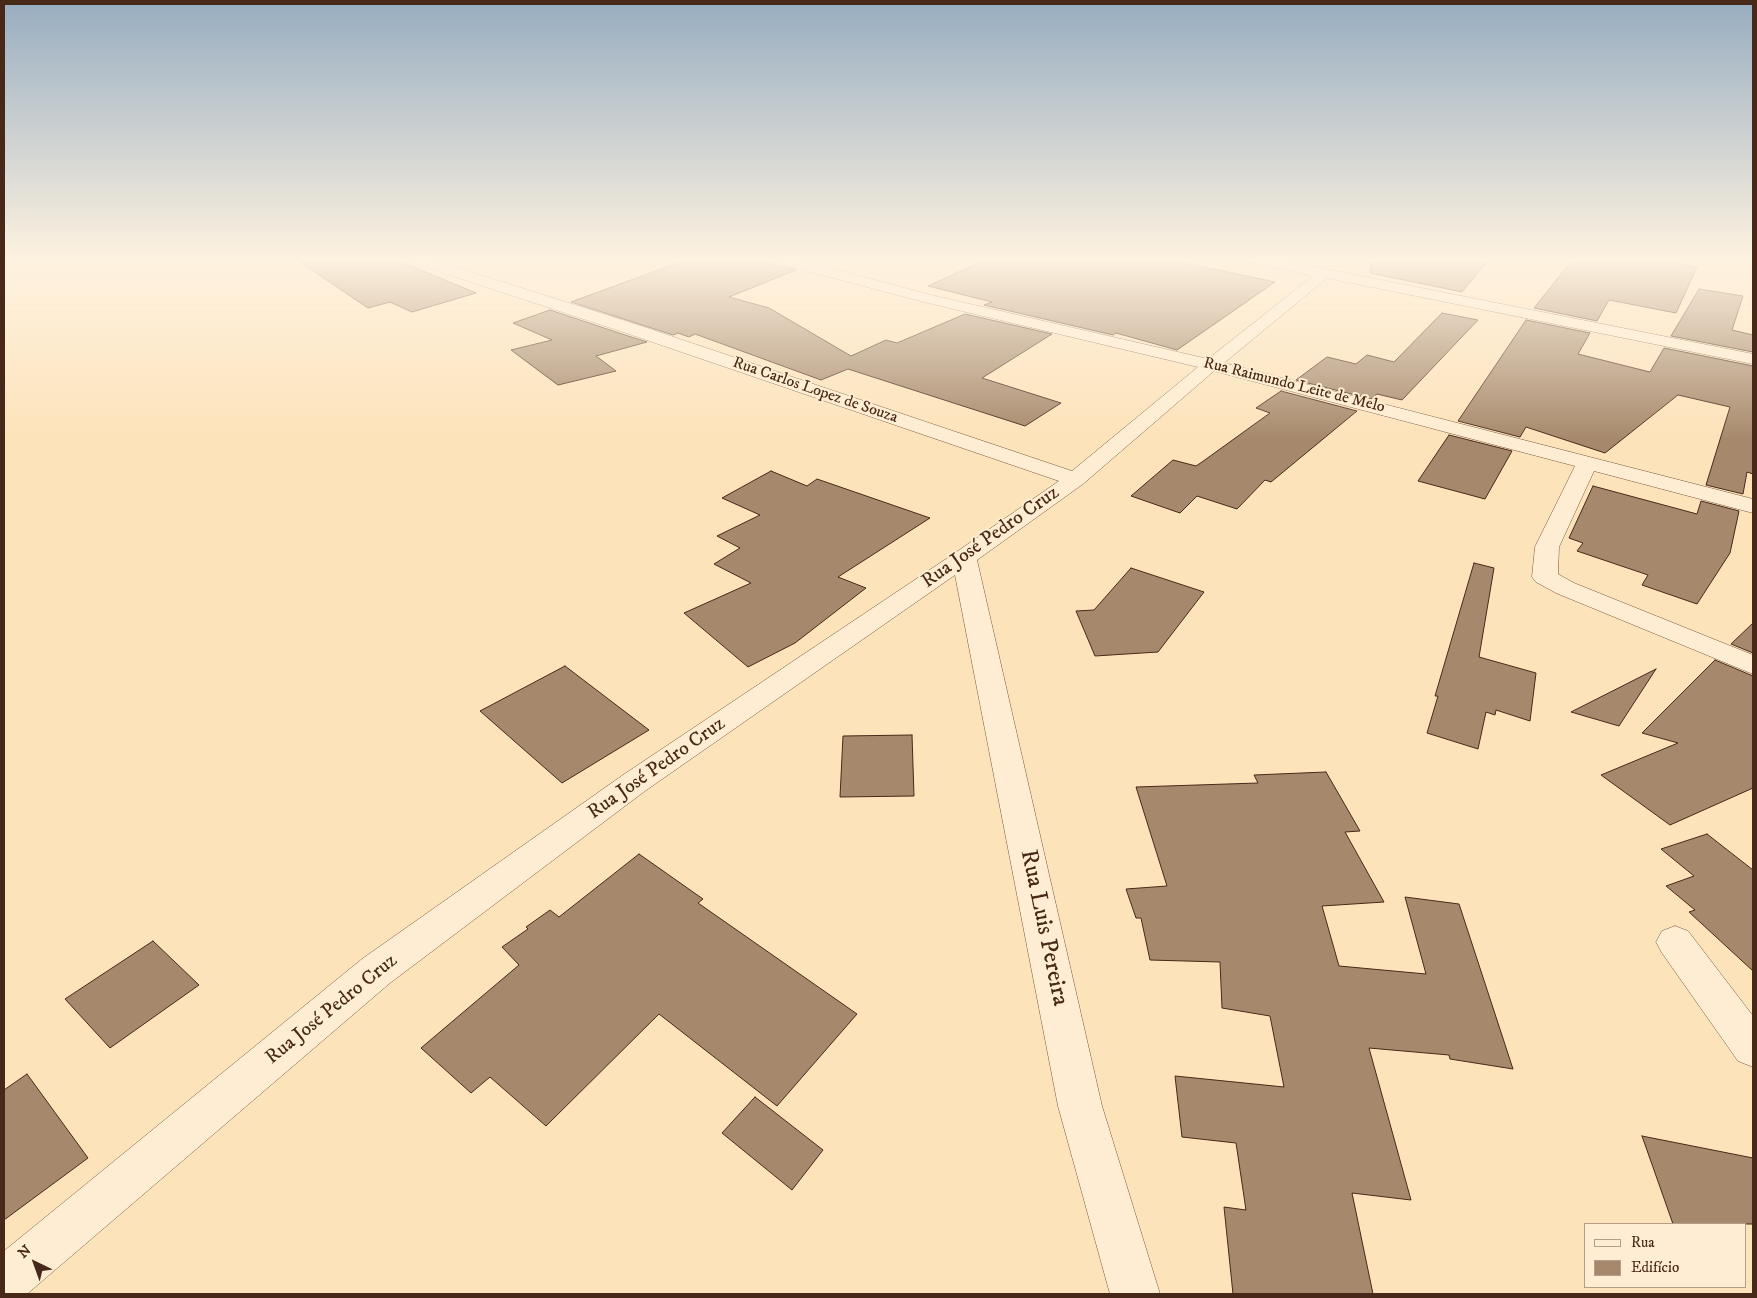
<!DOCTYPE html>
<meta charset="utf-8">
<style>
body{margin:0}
#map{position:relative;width:1757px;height:1298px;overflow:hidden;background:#fde3ba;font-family:"IM FELL DW Pica",serif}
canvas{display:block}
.frame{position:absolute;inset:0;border:5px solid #482818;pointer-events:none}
.legend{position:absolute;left:1584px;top:1223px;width:162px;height:65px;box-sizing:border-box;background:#feedd2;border:1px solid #b59e88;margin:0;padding:6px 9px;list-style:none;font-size:15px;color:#482818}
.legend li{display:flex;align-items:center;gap:10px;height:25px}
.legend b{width:25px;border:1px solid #b59e88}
.north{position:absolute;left:10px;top:1238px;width:50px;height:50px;-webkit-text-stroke:4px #feedd2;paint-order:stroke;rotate:318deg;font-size:14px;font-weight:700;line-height:20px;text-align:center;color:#482818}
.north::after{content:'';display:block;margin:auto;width:18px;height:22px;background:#482818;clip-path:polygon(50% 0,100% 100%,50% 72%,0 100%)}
</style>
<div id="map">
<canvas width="1757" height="1298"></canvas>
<div class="frame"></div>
<ul class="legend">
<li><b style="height:6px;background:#feedd2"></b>Rua</li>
<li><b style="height:14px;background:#a6896c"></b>Edifício</li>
</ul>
<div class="north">N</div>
</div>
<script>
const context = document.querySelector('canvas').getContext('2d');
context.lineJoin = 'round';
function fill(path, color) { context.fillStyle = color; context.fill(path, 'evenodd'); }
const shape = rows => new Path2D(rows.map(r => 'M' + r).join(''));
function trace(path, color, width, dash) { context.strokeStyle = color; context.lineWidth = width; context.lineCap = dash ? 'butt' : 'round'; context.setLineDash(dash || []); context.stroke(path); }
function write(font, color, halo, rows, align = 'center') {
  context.font = font + ' "IM FELL DW Pica",serif'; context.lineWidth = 4; context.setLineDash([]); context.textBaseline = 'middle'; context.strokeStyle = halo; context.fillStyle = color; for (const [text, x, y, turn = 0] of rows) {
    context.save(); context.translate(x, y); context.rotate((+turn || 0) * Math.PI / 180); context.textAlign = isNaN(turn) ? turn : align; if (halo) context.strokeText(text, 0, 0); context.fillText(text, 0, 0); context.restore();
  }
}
const building = shape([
 [294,258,392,258,476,293,412,312,390,302,368,308,294,258],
 [691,258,765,258,769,263,796,270,729,297,769,308,851,356,886,340,897,343,965,314,1052,334,982,378,1061,403,1025,426,848,369,821,380,695,334,689,337,678,333,673,335,571,302,691,258],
 [989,258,1162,258,1275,282,1177,350,1116,333,1113,335,984,305,992,302,928,286,989,258],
 [1371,258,1490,258,1462,292,1370,273,1371,258],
 [1574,258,1647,258,1697,267,1676,313,1609,300,1597,321,1534,308,1574,258],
 [1699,289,1743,296,1732,330,1753,335,1753,352,1671,336,1699,289],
 [550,310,622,334,647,342,596,356,616,371,558,385,511,350,552,340,513,323,550,310],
 [1442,313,1478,320,1402,400,1377,394,1371,399,1296,380,1327,357,1356,364,1367,355,1394,362,1442,313],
 [1526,320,1590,333,1578,354,1650,372,1664,348,1753,366,1753,474,1747,472,1743,494,1706,485,1730,407,1678,395,1605,453,1526,427,1520,437,1458,421,1526,320],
 [1281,391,1357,411,1271,482,1265,480,1237,509,1197,496,1180,513,1131,496,1173,460,1196,466,1202,462,1270,413,1256,408,1281,391],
 [1449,435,1512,451,1485,499,1418,481,1449,435],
 [771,471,807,486,817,479,930,518,838,577,866,588,795,643,748,667,684,613,751,583,714,564,740,548,717,536,760,515,722,498,771,471],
 [1593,486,1697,514,1701,501,1739,511,1730,553,1697,604,1642,585,1648,575,1577,551,1583,543,1569,538,1593,486],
 [1474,563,1494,568,1479,657,1536,673,1530,721,1496,710,1495,715,1486,712,1478,749,1427,733,1438,696,1435,696,1474,563],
 [1131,568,1204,592,1158,652,1095,656,1076,611,1094,610,1131,568],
 [1753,623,1753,653,1731,644,1753,623],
 [1715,660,1753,676,1753,788,1670,825,1601,775,1678,743,1642,733,1715,660],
 [565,666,649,730,562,783,480,711,565,666],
 [1656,669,1619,726,1571,712,1656,669],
 [912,735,914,796,840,797,843,736,912,735],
 [1326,772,1360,831,1345,832,1384,902,1322,906,1339,966,1426,974,1405,897,1459,904,1513,1069,1450,1059,1449,1055,1369,1048,1411,1200,1352,1193,1373,1294,1233,1294,1224,1207,1246,1210,1236,1143,1182,1137,1175,1076,1284,1087,1270,1016,1222,1008,1220,962,1150,960,1141,918,1136,918,1126,889,1167,886,1136,787,1258,783,1254,775,1326,772],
 [1707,834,1753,870,1753,971,1689,912,1695,910,1666,886,1694,876,1661,849,1707,834],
 [639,854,703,899,698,903,857,1014,777,1106,659,1014,546,1126,490,1077,471,1093,421,1048,519,965,502,947,528,929,526,927,550,910,559,917,639,854],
 [153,941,199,985,110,1048,65,999,153,941],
 [27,1074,88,1158,4,1220,4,1090,27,1074],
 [755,1097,823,1150,792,1190,722,1133,755,1097],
 [1642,1136,1753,1158,1753,1224,1673,1224,1642,1136]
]);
fill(building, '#a6896c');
trace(building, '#482818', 1);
const minor = shape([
 [405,258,427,258,635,324,1072,471,1198,367,924,302,769,261,767,258,792,258,931,295,1208,359,1313,276,1247,262,1240,258,1270,258,1753,354,1753,364,1327,278,1224,363,1753,499,1753,513,1594,471,1559,547,1558,574,1574,583,1753,655,1753,674,1556,593,1536,582,1532,577,1535,547,1575,466,1214,371,1083,484,977,560,1102,1106,1160,1294,1110,1294,1058,1106,955,575,645,791,390,983,27,1294,4,1294,4,1251,362,959,623,775,955,553,1059,481,623,332,407,261,405,258],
 [1675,926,1688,931,1753,1016,1753,1067,1738,1061,1662,953,1656,942,1662,931,1675,926]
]);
trace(minor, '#755740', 1);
fill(minor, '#feedd2');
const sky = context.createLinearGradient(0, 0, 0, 440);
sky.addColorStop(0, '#97adc0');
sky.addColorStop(0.59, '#fef2e0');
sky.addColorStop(1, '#fef2e000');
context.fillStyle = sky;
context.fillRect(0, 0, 1757, 440);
write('16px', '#482818', '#feedd2', [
 ["Rua Raimundo Leite de Melo",1294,386,14],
 ["Rua Carlos Lopez de Souza",815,391,19]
]);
write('20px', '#482818', '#feedd2', [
 ["Rua José Pedro Cruz",991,538,-35],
 ["Rua José Pedro Cruz",657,769,-35],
 ["Rua José Pedro Cruz",332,1010,-39]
]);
write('24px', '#482818', '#feedd2', [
 ["Rua Luis Pereira",1043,928,78]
]);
</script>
